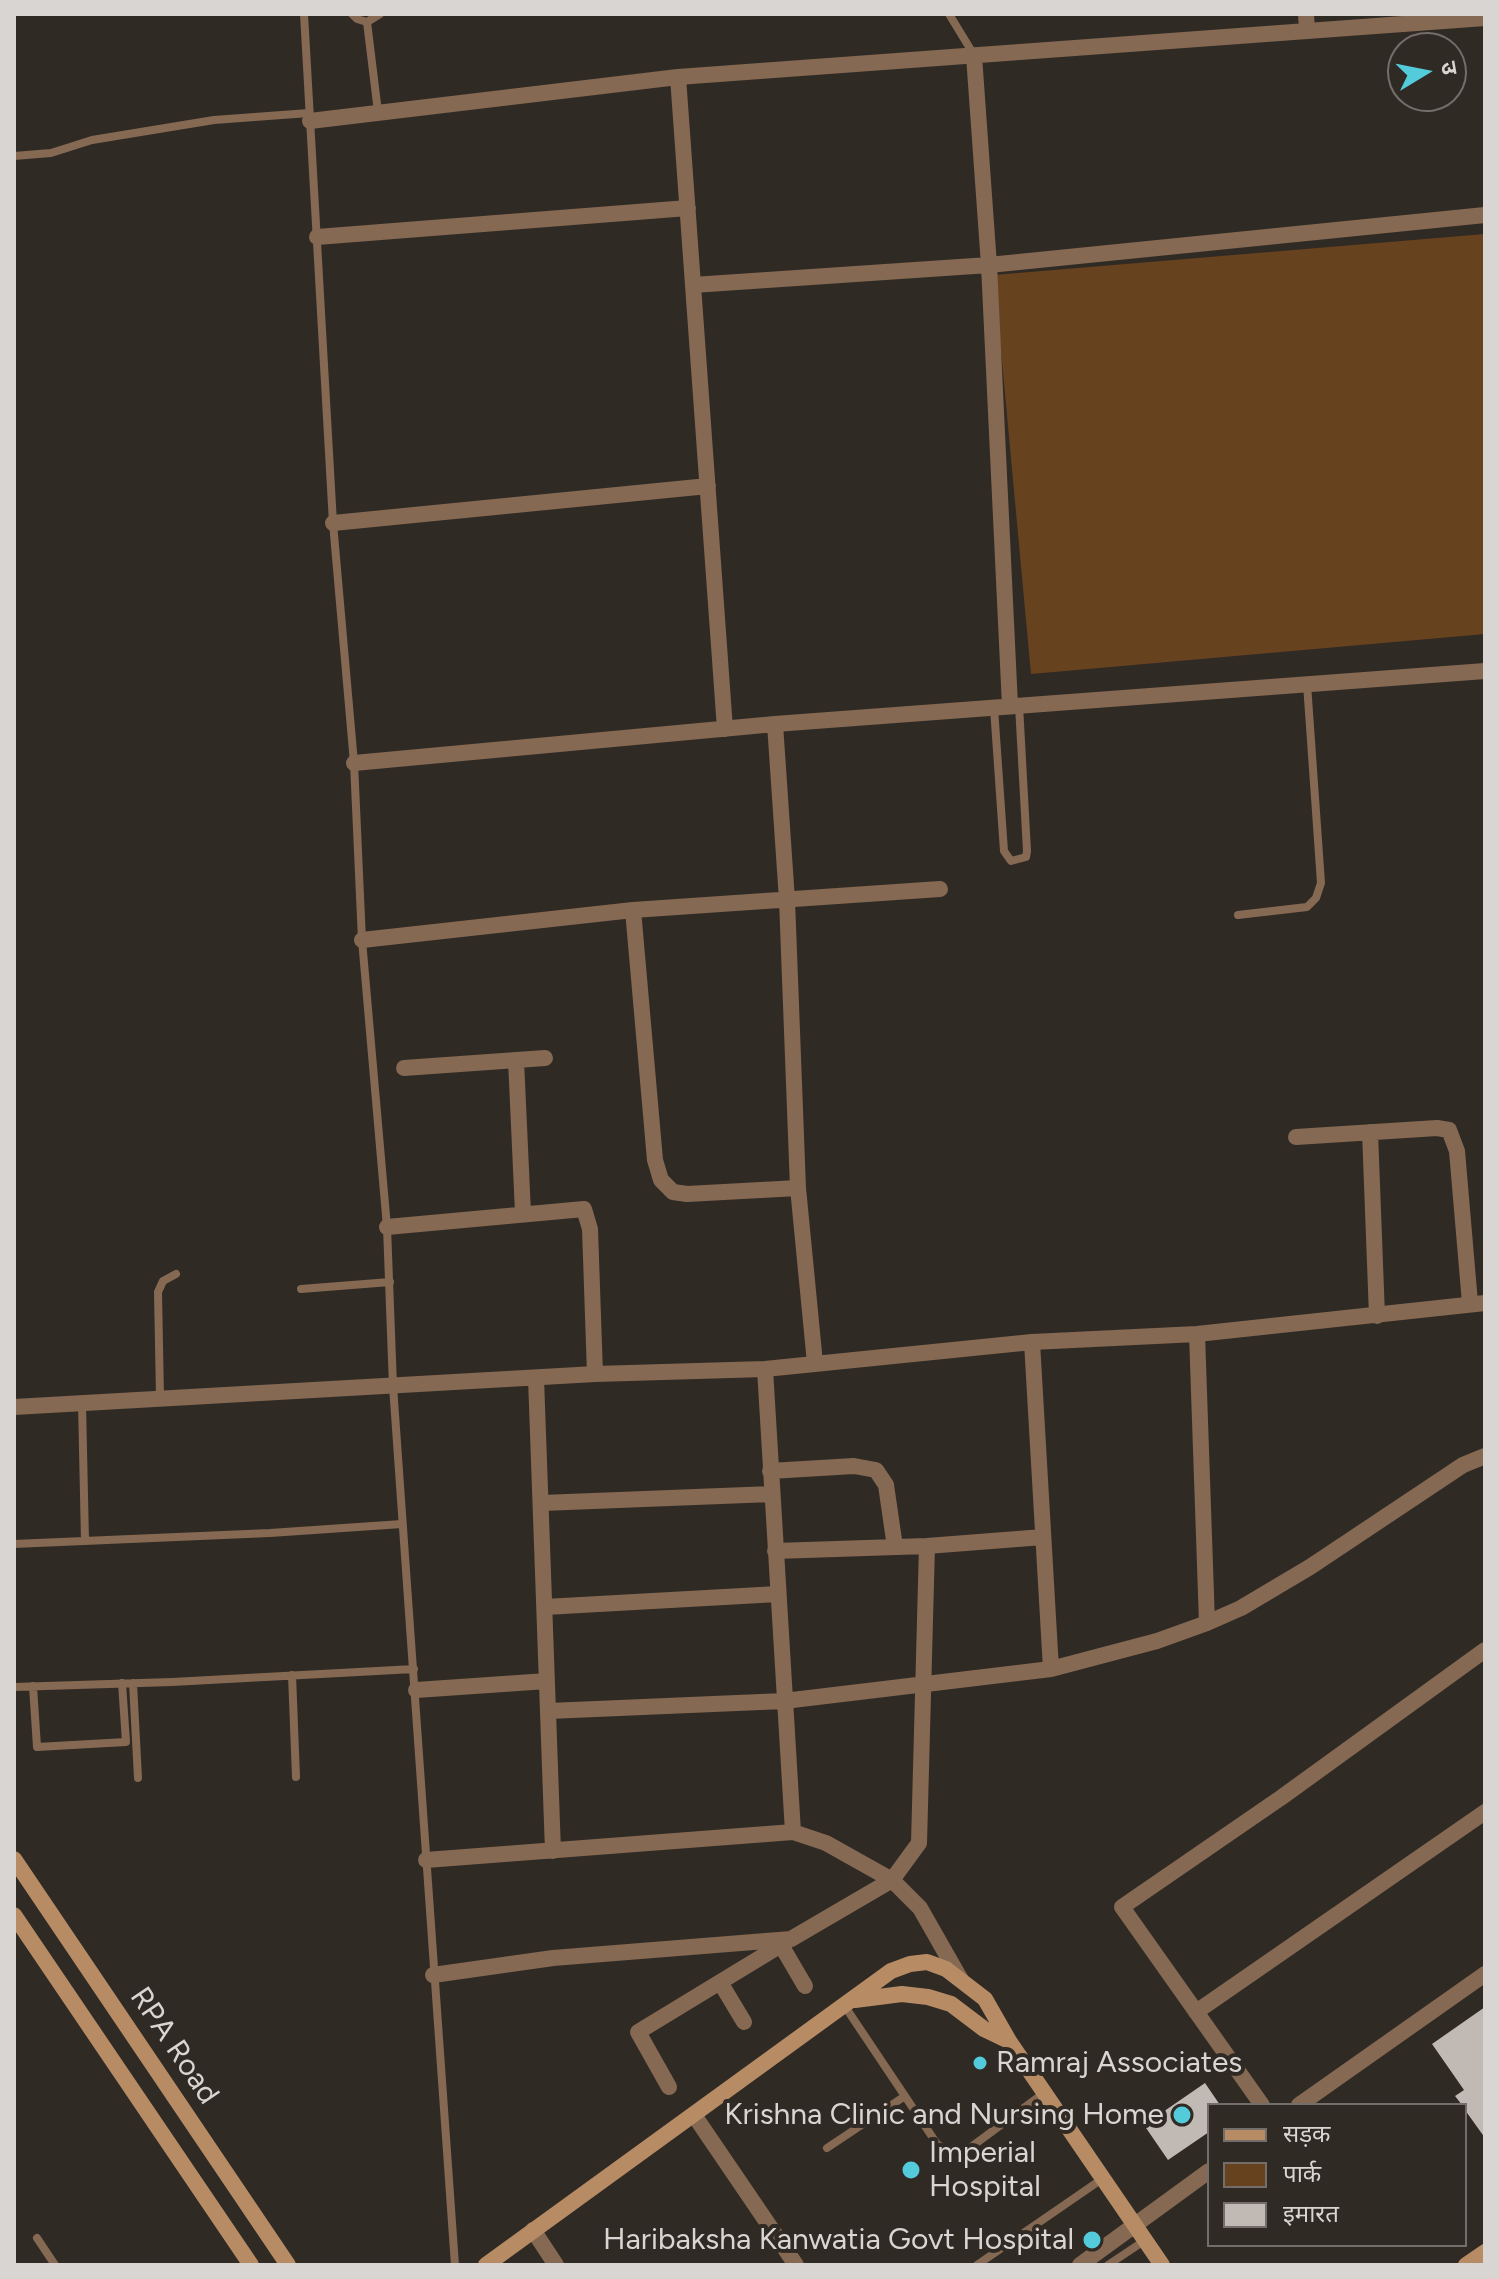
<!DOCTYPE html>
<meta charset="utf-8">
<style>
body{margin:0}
#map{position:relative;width:1499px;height:2279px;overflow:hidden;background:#302a25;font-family:Figtree,"Noto Sans Devanagari",sans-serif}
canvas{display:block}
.frame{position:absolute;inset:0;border:16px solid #d9d5d2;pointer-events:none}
.legend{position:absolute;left:1207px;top:2103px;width:260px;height:144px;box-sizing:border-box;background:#302a25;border:2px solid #746e6a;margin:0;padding:10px 14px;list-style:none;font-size:24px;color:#d9d5d2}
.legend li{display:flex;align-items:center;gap:16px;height:40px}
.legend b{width:40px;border:2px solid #746e6a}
.north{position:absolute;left:1387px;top:32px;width:80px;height:80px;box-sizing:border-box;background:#302a25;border:2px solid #746e6a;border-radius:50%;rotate:80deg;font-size:22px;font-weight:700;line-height:32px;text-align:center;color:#d9d5d2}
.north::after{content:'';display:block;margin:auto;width:28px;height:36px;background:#53cbdb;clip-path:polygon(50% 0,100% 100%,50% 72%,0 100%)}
</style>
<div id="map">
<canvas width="1499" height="2279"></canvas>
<div class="frame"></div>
<ul class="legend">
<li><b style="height:10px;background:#b78c65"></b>सड़क</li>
<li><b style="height:22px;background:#67421f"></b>पार्क</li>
<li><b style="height:22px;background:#c1b9b3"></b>इमारत</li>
</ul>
<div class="north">उ</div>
</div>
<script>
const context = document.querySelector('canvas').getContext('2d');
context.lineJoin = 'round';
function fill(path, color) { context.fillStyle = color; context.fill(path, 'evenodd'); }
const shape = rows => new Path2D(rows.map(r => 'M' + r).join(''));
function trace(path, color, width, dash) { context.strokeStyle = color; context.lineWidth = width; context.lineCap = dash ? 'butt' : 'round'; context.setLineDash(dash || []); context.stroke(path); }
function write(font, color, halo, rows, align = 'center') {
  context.font = font + ' Figtree,sans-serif'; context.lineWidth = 8; context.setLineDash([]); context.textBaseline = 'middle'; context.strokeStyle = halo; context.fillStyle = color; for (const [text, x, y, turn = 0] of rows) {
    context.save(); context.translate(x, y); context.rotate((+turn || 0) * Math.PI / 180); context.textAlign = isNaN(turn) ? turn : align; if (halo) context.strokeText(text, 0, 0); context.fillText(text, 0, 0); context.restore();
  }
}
fill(shape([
 [1485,234,1485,634,1031,674,994,275]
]), '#67421f');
fill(shape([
 [1485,2007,1485,2138,1465,2110,1465,2105,1462,2105,1455,2096,1464,2090,1432,2044],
 [1205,2083,1220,2105,1209,2105,1209,2132,1168,2160,1144,2125]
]), '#c1b9b3');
trace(shape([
 [304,14,333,523,354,763,362,940,387,1227,393,1386,455,2265],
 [352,14,357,19,367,22,380,14],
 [949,14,974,55],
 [367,22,378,112],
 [14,156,51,153,92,140,214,120,309,113],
 [994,708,1004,851,1011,861,1026,857,1027,851,1019,705],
 [1238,915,1307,907,1316,898,1321,883,1307,684],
 [301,1289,390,1282],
 [160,1397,158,1292,163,1281,176,1274],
 [82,1403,85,1541],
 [14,1544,270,1533,402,1524],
 [292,1675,296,1777],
 [133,1683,138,1778],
 [33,1686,37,1747,126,1742,122,1683],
 [14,1687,172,1682,414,1669],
 [844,2005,937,2144,952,2154,967,2150,1044,2093],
 [827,2148,905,2096],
 [37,2238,55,2265],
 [977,2265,1102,2179],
 [1108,2265,1144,2241]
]), '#856952', 8);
trace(shape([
 [1306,14,1307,31],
 [974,56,989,265,1010,706],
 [678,77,725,729],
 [310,121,678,77,1485,18],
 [317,237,688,208],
 [693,285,989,265,1485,215],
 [333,523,708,486],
 [775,724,787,900,798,1188,815,1363],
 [354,763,775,724,1485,671],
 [633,910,655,1160,661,1180,673,1192,687,1194,798,1188],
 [362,940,633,910,940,889],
 [516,1060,523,1213],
 [404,1068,545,1058],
 [1370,1132,1377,1316],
 [1296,1137,1437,1128,1449,1130,1457,1151,1470,1303],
 [387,1227,584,1209,590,1229,595,1374],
 [1032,1342,1051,1669],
 [536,1378,553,1851],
 [14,1407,595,1374,765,1369,1032,1342,1197,1334,1485,1303],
 [770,1471,854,1466,876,1470,886,1485,895,1547],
 [542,1503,772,1494],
 [927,1546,1043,1537],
 [545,1607,778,1594],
 [1207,1623,1241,1608,1310,1567,1463,1465,1485,1456],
 [416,1690,547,1681],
 [549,1711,784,1701,1051,1669,1157,1641,1207,1623,1197,1334],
 [793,1832,826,1843,892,1880,920,1908,961,1980],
 [426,1860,793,1832,765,1369],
 [781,1945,805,1986],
 [433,1975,553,1958,791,1939,892,1880,919,1843,927,1546,775,1551],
 [720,1982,744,2022],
 [1196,2012,1485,1812],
 [669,2087,638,2032,786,1942],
 [1262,2105,1122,1907,1282,1797,1485,1650],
 [1299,2105,1485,1974],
 [694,2115,796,2265],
 [533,2230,556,2265],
 [1080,2265,1209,2171]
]), '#856952', 16);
trace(shape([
 [14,1859,288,2265],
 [14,1915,251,2265],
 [855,2000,902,1994,928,1997,951,2004,984,2029,1009,2041],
 [486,2265,891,1971,910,1964,927,1962,946,1969,985,1999,1009,2041,1162,2265],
 [1466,2265,1485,2252]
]), '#b78c65', 16);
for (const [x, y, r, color] of [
 [980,2063,8,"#53cbdb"],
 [1182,2115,10,"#53cbdb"],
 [911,2170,10,"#53cbdb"],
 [1092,2240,10,"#53cbdb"]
]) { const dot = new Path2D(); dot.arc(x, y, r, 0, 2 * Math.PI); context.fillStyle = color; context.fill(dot); trace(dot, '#302a25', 3); }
write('30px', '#d9d5d2', '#302a25', [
 ["RPA Road",174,2046,56]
]);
write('30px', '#d9d5d2', '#302a25', [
 ["Ramraj Associates",996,2063],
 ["Krishna Clinic and Nursing Home",1164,2115,"right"],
 ["Imperial",929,2153],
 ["Hospital",929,2187],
 ["Haribaksha Kanwatia Govt Hospital",1074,2240,"right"]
], 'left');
</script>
